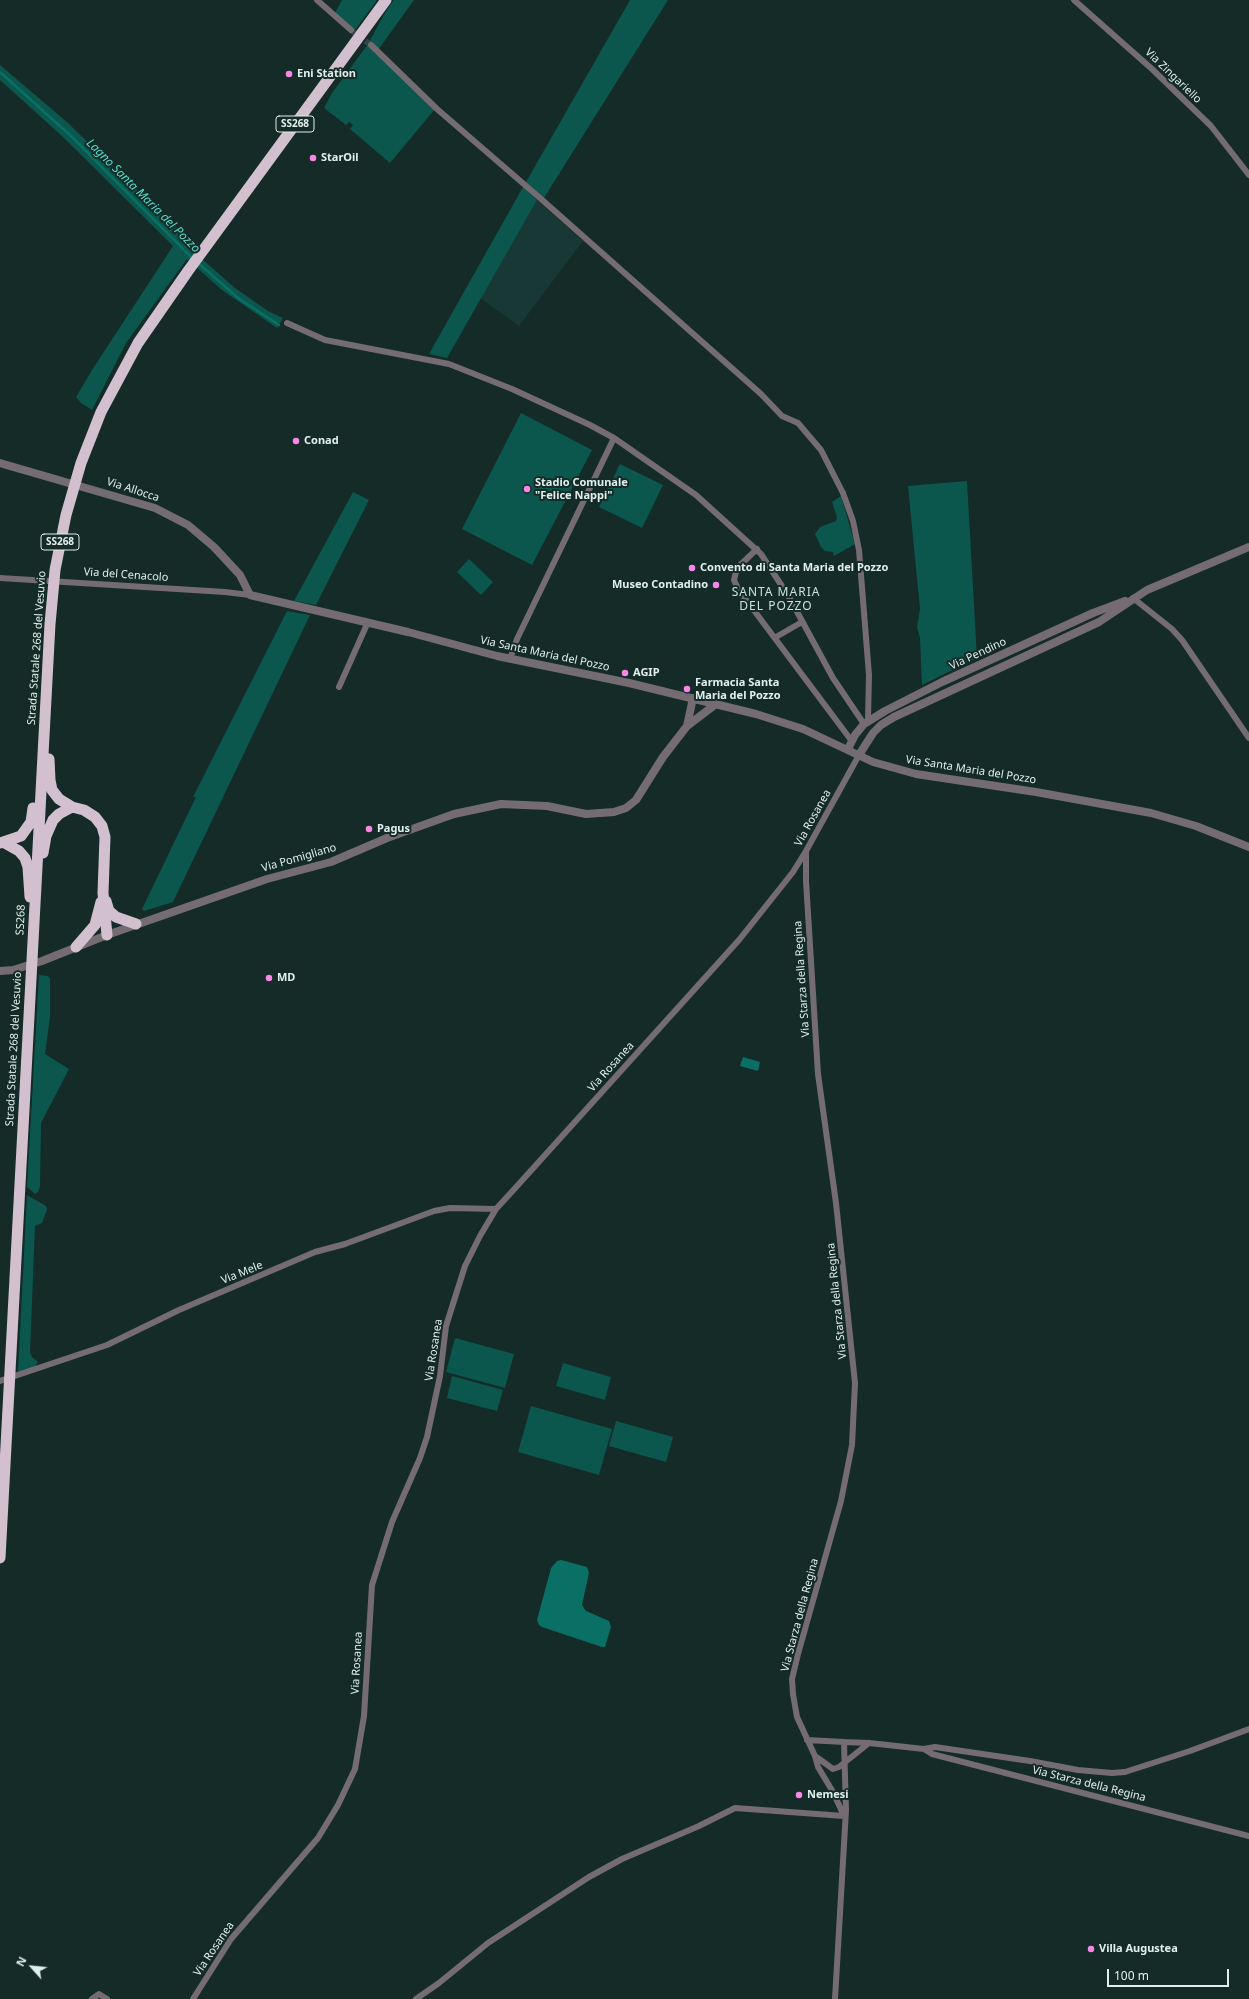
<!DOCTYPE html>
<style>
body{margin:0}
#map{position:relative;width:1249px;height:1999px;overflow:hidden;background:#142b28;font-family:"Noto Sans",sans-serif}
canvas{display:block}
.north{position:absolute;left:12px;top:1947px;width:40px;height:40px;-webkit-text-stroke:3px #142b28;paint-order:stroke;rotate:297deg;font-size:11px;font-weight:700;line-height:16px;text-align:center;color:#e1efec}
.north::after{content:'';display:block;margin:auto;width:14px;height:18px;background:#e1efec;clip-path:polygon(50% 0,100% 100%,50% 72%,0 100%)}
.scale{position:absolute;left:1107px;top:1969px;width:122px;height:18px;box-sizing:border-box;border:2px solid #e1efec;border-top:0;padding-left:5px;font-size:12px;line-height:14px;white-space:nowrap;color:#e1efec;-webkit-text-stroke:3px #142b28;paint-order:stroke}
</style>
<div id="map">
<canvas width="1249" height="1999"></canvas>
<div class="north">N</div>
<div class="scale">100 m</div>
</div>
<script>
const context = document.querySelector('canvas').getContext('2d');
context.lineJoin = 'round';
function fill(path, color) { context.fillStyle = color; context.fill(path, 'evenodd'); }
const shape = rows => new Path2D(rows.map(r => 'M' + r).join(''));
function trace(path, color, width, dash) { context.strokeStyle = color; context.lineWidth = width; context.lineCap = dash ? 'butt' : 'round'; context.setLineDash(dash || []); context.stroke(path); }
function write(font, color, halo, rows, align = 'center') {
  context.font = font + ' "Noto Sans",sans-serif'; context.lineWidth = 4; context.setLineDash([]); context.textBaseline = 'middle'; context.strokeStyle = halo; context.fillStyle = color; for (const [text, x, y, turn = 0] of rows) {
    context.save(); context.translate(x, y); context.rotate((+turn || 0) * Math.PI / 180); context.textAlign = isNaN(turn) ? turn : align; if (halo) context.strokeText(text, 0, 0); context.fillText(text, 0, 0); context.restore();
  }
}
fill(shape([
 [537,200,583,241,519,326,480,298]
]), '#173834');
fill(shape([
 [342,0,377,0,355,30,335,13],
 [394,0,414,0,378,50,369,42,386,11],
 [630,0,668,0,544,198,526,182],
 [368,44,435,109,390,163,350,129,353,125,349,122,346,125,324,108,332,93],
 [0,65,68,123,171,223,198,244,193,251,235,288,268,311,283,318,277,328,222,290,187,259,126,343,92,410,81,403,76,397,92,370,173,246,63,137,0,80],
 [523,187,537,200,447,358,429,354],
 [521,413,592,450,532,565,462,529],
 [620,464,663,485,642,528,599,507],
 [967,481,977,658,922,685,920,638,917,627,920,609,908,486],
 [353,492,369,500,316,605,294,601],
 [841,496,855,544,834,556,833,552,825,551,821,547,815,534,820,527,836,521,837,517,832,502],
 [469,559,493,582,481,595,457,572],
 [287,611,310,615,173,902,144,911,142,909,196,797,193,797],
 [39,975,48,976,50,979,50,1017,45,1054,69,1069,41,1123,40,1186,38,1192,35,1194,27,1187],
 [27,1195,46,1206,47,1210,42,1223,35,1226,30,1353,32,1357,38,1362,34,1368,18,1372],
 [455,1338,514,1354,505,1388,446,1372],
 [563,1363,611,1377,605,1400,556,1386],
 [452,1376,503,1390,497,1411,447,1398],
 [531,1406,612,1429,599,1475,518,1452],
 [616,1421,673,1437,666,1462,609,1446]
]), '#0b564d');
fill(shape([
 [743,1057,760,1062,758,1071,740,1066],
 [561,1560,587,1567,589,1573,582,1605,586,1611,609,1621,611,1627,605,1647,602,1647,542,1627,539,1625,537,1620,551,1568,557,1561]
]), '#0a7065');
trace(shape([
 [0,72,72,137,193,259],
 [197,262,238,298,279,325]
]), '#0a7065', 2.5);
trace(shape([
 [351,30,371,45]
]), '#334845', 6, [6, 3]);
trace(shape([
 [317,0,351,30],
 [1074,0,1152,69,1211,126,1249,175],
 [371,45,437,109,540,198,761,394,782,416,798,423,821,450,843,493,853,521,859,550,869,675,868,720],
 [287,323,325,340,449,364,512,389,590,425,614,438,696,495,761,554,789,597,833,678,864,724],
 [757,549,737,568,734,580,738,589,851,740],
 [0,578,225,592,250,595],
 [1133,598,1172,629,1182,640,1249,738],
 [776,637,802,622],
 [510,659,517,639,614,438],
 [339,687,368,622],
 [806,852,806,881,818,1074,836,1203,855,1383,852,1445,841,1501,798,1654,792,1679,793,1694,797,1717,815,1756,818,1767,833,1792,844,1816],
 [0,1381,107,1345,179,1310,315,1252,345,1244,434,1211,450,1208,496,1209],
 [807,1740,844,1742,846,1810,835,1999],
 [844,1742,869,1743,924,1749,932,1754,1249,1836],
 [924,1749,935,1747,1030,1761,1078,1770,1112,1773,1125,1772,1190,1751,1249,1729],
 [815,1756,833,1769,839,1767,869,1743],
 [92,1999,99,1994,107,1999],
 [193,1999,231,1939,318,1838,338,1805,355,1769,364,1716,372,1585,392,1522,420,1458,427,1437,440,1376,446,1326,465,1266,480,1236,496,1209,518,1185,739,940,793,872,806,851,859,755],
 [416,1999,439,1983,488,1943,589,1877,622,1859,699,1826,735,1808,844,1816]
]), '#746c72', 6);
trace(shape([
 [0,463,155,508,188,525,214,547,240,575,250,595,408,632,497,656,629,683,756,714,803,729,873,762,916,774,1036,792,1151,813,1196,826,1249,847],
 [687,726,693,698],
 [848,749,855,735,864,724,885,711,942,682,1093,613,1125,601],
 [859,755,873,733,881,725,894,717,1099,622,1147,590,1249,547],
 [0,971,13,970,42,961,107,935,267,879,331,862,387,838,454,814,501,804,547,806,586,814,614,812,626,808,636,800,663,757,687,726,716,704]
]), '#746c72', 8);
trace(shape([
 [49,759,50,780,52,790,59,799,72,807,84,810,95,817,102,826,105,837,103,893,107,935],
 [3,842,19,851,25,858,28,867,30,897],
 [0,843,21,836,31,822,33,808],
 [43,853,46,836,53,820,59,814,72,807],
 [106,901,109,911,116,917,136,924],
 [76,947,95,925,101,902],
 [0,1558,50,624,55,570,66,515,81,463,101,412,138,343,188,271,386,0]
]), '#d2c0ce', 11);
for (const [x, y, r, color] of [
 [289,74,4,"#f987e8"],
 [313,158,4,"#f987e8"],
 [296,441,4,"#f987e8"],
 [527,489,4,"#f987e8"],
 [692,568,4,"#f987e8"],
 [716,585,4,"#f987e8"],
 [625,673,4,"#f987e8"],
 [687,689,4,"#f987e8"],
 [369,829,4,"#f987e8"],
 [269,978,4,"#f987e8"],
 [799,1795,4,"#f987e8"],
 [1091,1949,4,"#f987e8"]
]) { const dot = new Path2D(); dot.arc(x, y, r, 0, 2 * Math.PI); context.fillStyle = color; context.fill(dot); trace(dot, '#142b28', 1.5); }
for (const [x, y, w] of [
 [295,124,38],
 [60,542,38]
]) { const box = new Path2D(); box.roundRect(x - w / 2, y - 8, w, 16, 3); context.fillStyle = '#142b28'; context.fill(box); trace(box, '#e1efec', 1); }
write('bold 10px', '#e1efec', null, [
 ["SS268",295,124],
 ["SS268",60,542]
]);
write('bold 11px', '#e1efec', '#142b28', [
 ["Eni Station",297,74],
 ["StarOil",321,158],
 ["Conad",304,441],
 ["Stadio Comunale",535,483],
 ["\"Felice Nappi\"",535,496],
 ["Convento di Santa Maria del Pozzo",700,568],
 ["Museo Contadino",708,585,"right"],
 ["AGIP",633,673],
 ["Farmacia Santa",695,683],
 ["Maria del Pozzo",695,696],
 ["Pagus",377,829],
 ["MD",277,978],
 ["Nemesi",807,1795],
 ["Villa Augustea",1099,1949]
], 'left');
write('11px', '#e1efec', '#142b28', [
 ["Via Zingariello",1173,76,44],
 ["Via Allocca",133,490,18],
 ["Via del Cenacolo",126,575,4],
 ["Strada Statale 268 del Vesuvio",37,648,-86],
 ["Via Santa Maria del Pozzo",545,654,12],
 ["Via Pendino",978,654,-25],
 ["Via Santa Maria del Pozzo",971,770,9],
 ["Via Rosanea",813,818,-61],
 ["Via Pomigliano",299,858,-16],
 ["SS268",21,920,-87],
 ["Via Starza della Regina",802,979,-94],
 ["Strada Statale 268 del Vesuvio",14,1049,-87],
 ["Via Rosanea",611,1067,-48],
 ["Via Mele",242,1273,-22],
 ["Via Starza della Regina",837,1301,-96],
 ["Via Rosanea",434,1350,-81],
 ["Via Starza della Regina",800,1615,-75],
 ["Via Rosanea",357,1663,-87],
 ["Via Starza della Regina",1089,1784,14],
 ["Via Rosanea",214,1949,-56]
]);
write('italic 12px', '#5bdac9', '#142b28', [
 ["Lagno Santa Maria del Pozzo",143,196,45]
]);
context.letterSpacing = '1px';
write('12px', '#c7e3de', '#142b28', [
 ["SANTA MARIA",776,593],
 ["DEL POZZO",776,607]
]);
context.letterSpacing = '0px';
</script>
